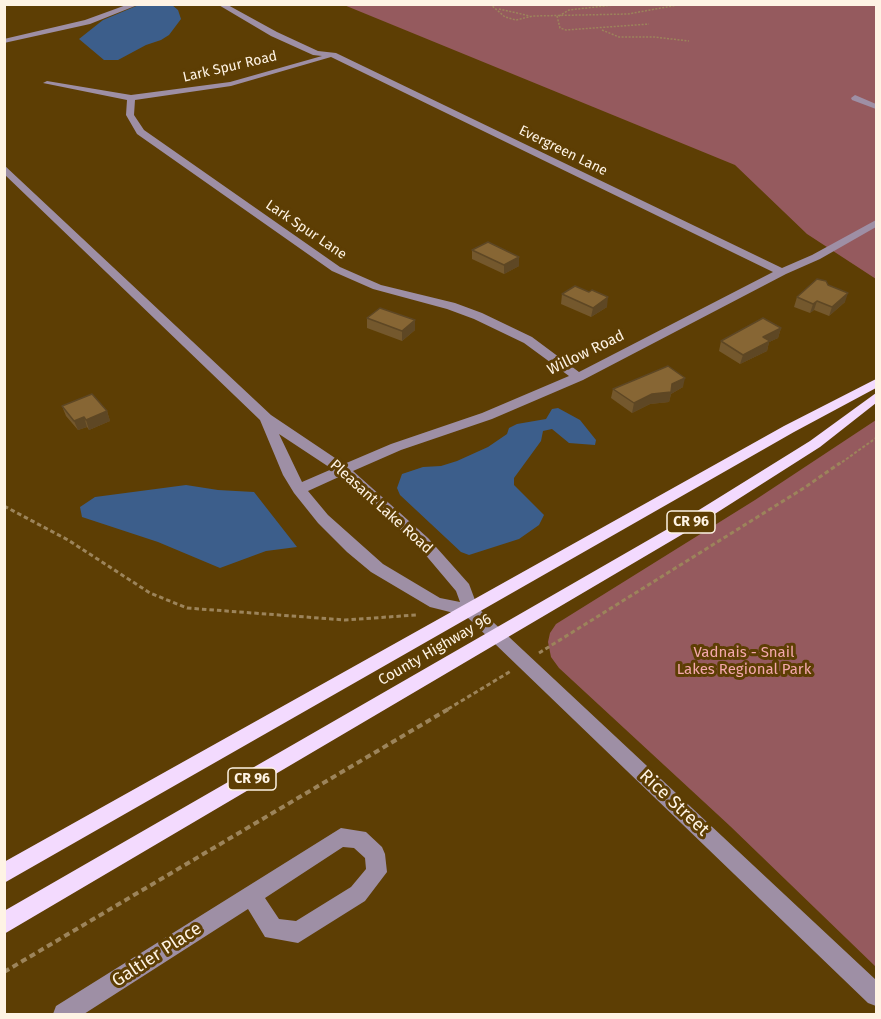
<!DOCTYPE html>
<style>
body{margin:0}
#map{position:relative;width:881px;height:1019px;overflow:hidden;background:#5d3e04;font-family:"Fira Sans",sans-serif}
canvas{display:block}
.frame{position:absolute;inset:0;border:6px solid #fef3e4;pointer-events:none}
</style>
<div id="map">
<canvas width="881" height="1019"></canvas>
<div class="frame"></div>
</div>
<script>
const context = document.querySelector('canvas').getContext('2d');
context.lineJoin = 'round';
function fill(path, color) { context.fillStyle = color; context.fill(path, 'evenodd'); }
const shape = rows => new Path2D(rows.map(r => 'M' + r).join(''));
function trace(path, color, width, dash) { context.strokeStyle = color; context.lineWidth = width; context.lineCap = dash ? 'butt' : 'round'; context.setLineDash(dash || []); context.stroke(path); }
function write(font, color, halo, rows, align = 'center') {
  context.font = font + ' "Fira Sans",sans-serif'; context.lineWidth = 6; context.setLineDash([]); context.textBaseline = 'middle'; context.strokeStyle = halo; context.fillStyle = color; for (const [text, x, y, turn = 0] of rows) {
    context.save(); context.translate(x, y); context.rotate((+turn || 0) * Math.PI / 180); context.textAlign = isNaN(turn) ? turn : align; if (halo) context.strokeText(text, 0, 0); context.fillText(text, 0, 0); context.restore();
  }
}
fill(shape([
 [344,5,876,5,876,279,807,234,735,165],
 [876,420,876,967,730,826,559,668,551,657,548,642,550,633,556,624,755,500]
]), '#955a5e');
fill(shape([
 [141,4,172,5,178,10,181,19,169,35,161,40,146,45,118,60,104,60,79,39,103,20],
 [558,408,580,420,596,440,595,445,569,443,552,429,543,431,541,441,514,478,514,485,544,515,539,525,519,539,469,555,461,552,400,495,397,488,402,474,423,467,441,466,457,461,488,447,507,434,509,428,517,424,546,419,552,409],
 [186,485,218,490,254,492,297,547,266,551,220,568,158,542,82,517,80,507,95,497]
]), '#3c5e8b');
trace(shape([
 [490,4,505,17,516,20,533,16,628,14,678,5,737,4],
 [499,9,530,16],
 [557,16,560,28,566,30,649,24],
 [559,16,569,10,622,4],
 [602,30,619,37,654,37,689,41]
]), '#9c845b', 1.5, [2, 1.5]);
trace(shape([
 [838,465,876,438]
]), '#9c845b', 2, [3, 2]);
trace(shape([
 [4,506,68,540,150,593,187,608,345,620,416,615],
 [539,653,804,488,840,463],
 [448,709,511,671]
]), '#9c845b', 3, [4.5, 3]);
trace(shape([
 [4,972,450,708]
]), '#9c845b', 4, [6, 4]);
fill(shape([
 [129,4,140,4,90,24,4,43,4,39,85,20,129,4],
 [217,4,226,4,277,32,318,51,336,53,782,268,812,255,876,220,876,227,820,259,786,274,583,380,492,419,401,450,353,471,428,538,469,584,478,608,876,980,876,1006,868,1003,466,616,430,607,371,572,347,552,318,523,294,493,283,475,260,420,4,174,4,165,271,415,344,464,391,444,482,413,569,376,524,343,474,319,447,309,373,289,332,271,137,134,126,115,127,100,43,83,47,81,131,95,230,82,322,56,313,55,271,36,217,4],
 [331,57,773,272,579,372,532,337,482,313,455,303,381,285,340,267,144,130,134,115,135,100,231,86,331,57],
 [279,434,332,469,302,482,279,434],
 [341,476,418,546,456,591,460,602,440,598,383,564,328,515,308,491,341,476],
 [855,95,876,104,876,109,852,100,851,98,855,95],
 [341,828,366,832,382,847,385,854,387,872,365,901,298,943,265,937,248,909,84,1014,53,1014,56,1006,341,828],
 [343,847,354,848,365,858,366,869,351,887,296,921,279,919,265,898,343,847]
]), '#9e8fa5');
fill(shape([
 [876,379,876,388,794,432,4,883,4,862,784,426,876,379],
 [876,393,876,403,820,447,688,531,4,934,4,911,678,523,810,441,876,393]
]), '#f3dafe');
fill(shape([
 [472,250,519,257,519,266,504,274,472,259],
 [828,285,845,302,829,316,814,310,810,313,794,307,797,297],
 [562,294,607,307,591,317,561,304],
 [367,318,415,320,415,330,402,341,367,328],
 [781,328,778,338,769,342,767,351,740,364,719,351,721,341],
 [683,387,671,394,669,402,650,404,632,413,611,398,613,389],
 [62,406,107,411,110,421,89,430,87,427,78,430,66,416]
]), '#74582d');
fill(shape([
 [519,257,519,266,504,274,504,265],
 [848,293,845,302,829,316,832,307],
 [608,297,607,307,591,317,593,308],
 [817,301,814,310,810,313,813,304],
 [415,320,415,330,402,341,402,331],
 [781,328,778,338,769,342,767,351,740,364,743,355,763,337],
 [685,378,683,387,671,394,669,402,650,404,632,413,634,403],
 [107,411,110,421,89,430,86,420],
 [84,417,87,427,78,430,74,421]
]), '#5e4724');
const building = shape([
 [488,242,519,257,504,265,472,250,488,242],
 [817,279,826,281,828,285,848,293,832,307,817,301,813,304,797,297,817,279],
 [575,286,589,292,592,290,608,297,593,308,562,294,575,286],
 [380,308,415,320,402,331,367,318,380,308],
 [763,318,781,328,763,337,770,341,743,355,721,341,763,318],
 [668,366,685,378,672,384,671,392,652,394,634,403,613,389,668,366],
 [92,394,107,411,86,420,84,417,74,421,62,406,92,394]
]);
fill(building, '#876634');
trace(building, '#5e4724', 1.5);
write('14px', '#fef3e4', '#5d3e04', [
 ["Lark Spur Road",230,67,-13],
 ["Evergreen Lane",563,151,26],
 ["Lark Spur Lane",306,230,34]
]);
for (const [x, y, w] of [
 [691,522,48],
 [252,779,48]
]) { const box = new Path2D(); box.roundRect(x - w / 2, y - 11, w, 22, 4.5); context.fillStyle = '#5d3e04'; context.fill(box); trace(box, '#fef3e4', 1.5); }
write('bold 14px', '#fef3e4', null, [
 ["CR 96",691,522],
 ["CR 96",252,779]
]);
write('15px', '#fef3e4', '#5d3e04', [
 ["Willow Road",586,353,-26],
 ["Pleasant Lake Road",381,507,42],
 ["County Highway 96",435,650,-30]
]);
write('15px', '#f4a8ac', '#5d3e04', [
 ["Vadnais - Snail",744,653],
 ["Lakes Regional Park",744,670]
]);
write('18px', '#fef3e4', '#5d3e04', [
 ["Rice Street",674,803,43],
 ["Galtier Place",157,955,-33]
]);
</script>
